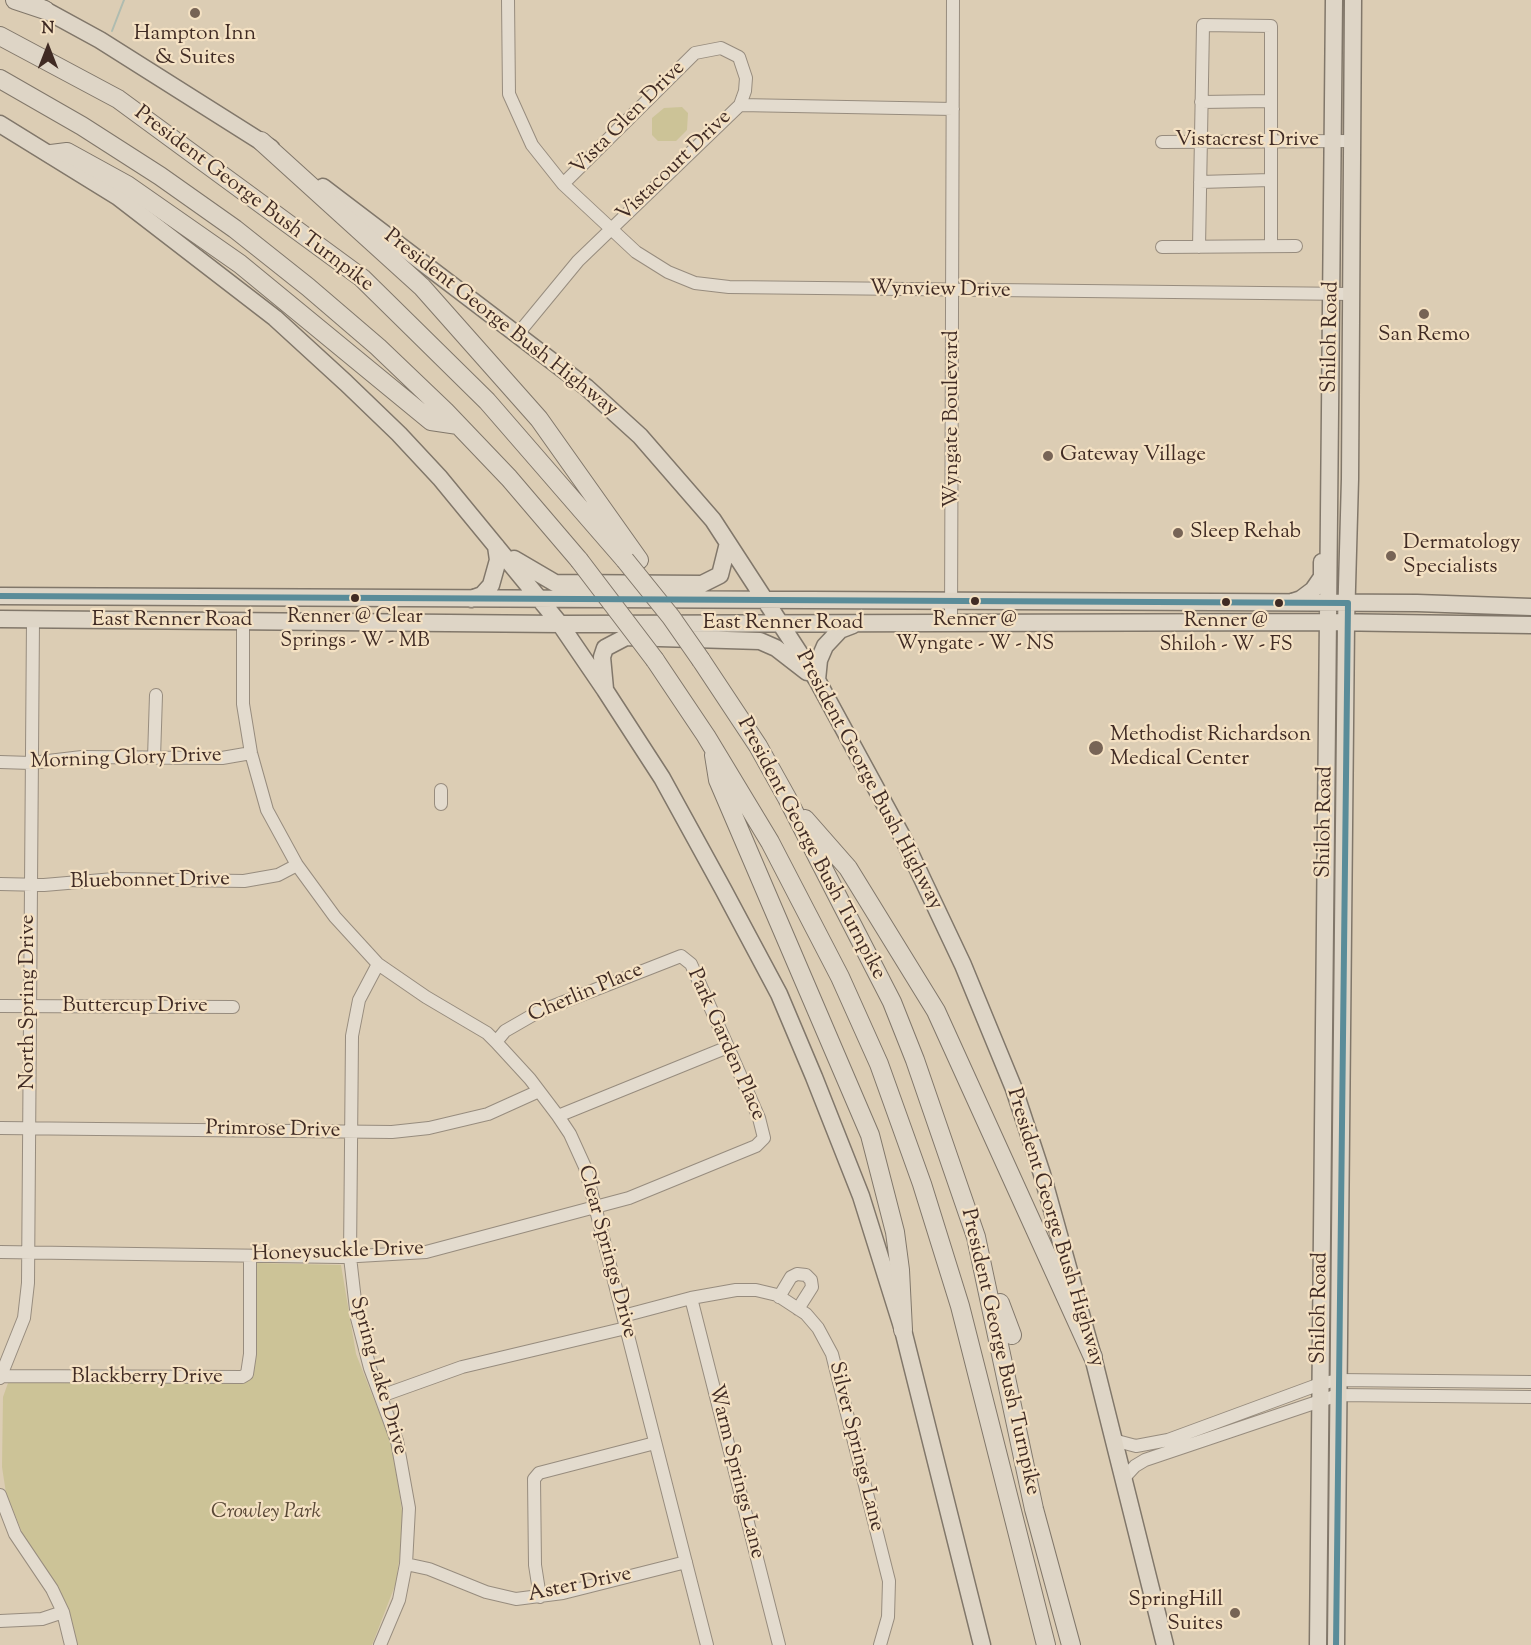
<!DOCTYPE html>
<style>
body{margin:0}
#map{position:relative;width:1531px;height:1645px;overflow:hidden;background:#dccdb4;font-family:"Sorts Mill Goudy",serif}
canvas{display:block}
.north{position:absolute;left:18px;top:18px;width:60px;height:60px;-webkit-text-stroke:4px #f4e1c3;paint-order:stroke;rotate:0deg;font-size:16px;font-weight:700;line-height:24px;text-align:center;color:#402b24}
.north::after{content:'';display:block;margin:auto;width:21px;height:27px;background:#402b24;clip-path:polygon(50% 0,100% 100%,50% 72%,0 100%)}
</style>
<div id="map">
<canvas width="1531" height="1645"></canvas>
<div class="north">N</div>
</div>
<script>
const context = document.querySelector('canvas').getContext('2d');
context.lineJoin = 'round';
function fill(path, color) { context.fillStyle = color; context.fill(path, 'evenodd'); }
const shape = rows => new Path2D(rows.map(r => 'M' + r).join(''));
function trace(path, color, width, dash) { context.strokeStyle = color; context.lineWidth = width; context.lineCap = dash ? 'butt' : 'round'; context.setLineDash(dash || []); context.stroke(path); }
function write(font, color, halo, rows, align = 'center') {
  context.font = font + ' "Sorts Mill Goudy",serif'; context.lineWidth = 4.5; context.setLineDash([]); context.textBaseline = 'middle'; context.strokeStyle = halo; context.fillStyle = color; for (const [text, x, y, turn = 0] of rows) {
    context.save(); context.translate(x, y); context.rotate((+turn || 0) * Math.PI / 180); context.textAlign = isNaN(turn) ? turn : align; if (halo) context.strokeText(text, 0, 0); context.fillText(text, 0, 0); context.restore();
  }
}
fill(shape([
 [682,107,688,113,687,130,676,141,658,141,652,135,652,118,664,108],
 [257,1263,341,1265,356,1354,393,1448,404,1525,396,1583,372,1645,77,1645,68,1610,42,1562,26,1542,6,1493,2,1467,3,1397,8,1383,241,1383,253,1366]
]), '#ccc397');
trace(shape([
 [112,31,124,0]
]), '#afbcb0', 2);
const minor = shape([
 [508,0,509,94,532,145,563,184,636,252,668,272,695,283,729,287,1351,294],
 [1201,102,1271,101],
 [1162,142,1352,141],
 [1200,182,1270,180],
 [563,184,695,53,721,48,739,57,746,78,745,91,740,105],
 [1162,247,1296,246],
 [1199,247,1203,25,1271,26,1271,246],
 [517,335,578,261,740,105,953,109],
 [243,621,243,704,251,753,267,810,297,865,335,917,378,964,426,997,487,1033,496,1042,530,1079,558,1116,570,1134,585,1167,707,1645],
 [951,623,953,0],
 [154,758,156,695],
 [0,762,31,763,82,757,222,758,251,753],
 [441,804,441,790],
 [0,884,44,885,114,879,244,881,278,875,297,865],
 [378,964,359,1000,352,1036,350,1257,357,1318,370,1368,397,1441,409,1508,406,1564,399,1600,380,1645],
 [0,1006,233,1007],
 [558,1116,728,1047],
 [0,1128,392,1132,429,1128,488,1114,539,1091],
 [0,1252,341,1257,426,1252,629,1198,756,1146,764,1138,759,1118,728,1047,691,964,681,956,538,1012,505,1031,496,1042],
 [779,1297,791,1277,797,1274,806,1275,811,1280,812,1287,798,1309],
 [691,1298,779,1645],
 [623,1316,691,1298,736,1290,756,1290,777,1295,806,1314,818,1328,832,1354,889,1581,888,1617,880,1645],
 [0,1376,242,1377,247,1374,250,1354,250,1256],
 [0,1378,24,1318,28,1283,33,620],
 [381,1396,462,1367,626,1328],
 [1113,1440,1136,1446,1168,1440,1320,1384,1338,1380,1531,1382],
 [1124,1478,1135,1466,1145,1460,1338,1395,1531,1397],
 [0,1495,15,1534,52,1589,63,1612,71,1645],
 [406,1564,429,1569,486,1592,516,1599,563,1593,686,1562],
 [540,1597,535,1565,534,1479,539,1473,655,1443],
 [0,1621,42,1619,63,1612]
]);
const major = shape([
 [34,4,100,40,271,148],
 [0,124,118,197,275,318,346,383,399,434,440,478,560,624,605,690,662,778,723,889,779,994,814,1077,861,1196,903,1330,982,1645],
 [323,187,586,387,640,436,713,520,817,680,903,838,963,965,1014,1089,1042,1174,1093,1357,1165,1645],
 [514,559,555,583,702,584,720,575,728,543],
 [0,596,1417,603,1531,607],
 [471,599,482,595,491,585,498,560,496,546],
 [1292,602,1301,599,1313,590,1322,577,1322,562],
 [0,619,560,624,1326,622,1531,625],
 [817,680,819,660,825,646,840,630,853,625],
 [605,689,602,657,605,648,626,637,760,641,776,648,807,672],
 [1318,1645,1334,0],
 [1336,1645,1346,623,1350,479,1353,0]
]);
const highway = shape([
 [15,0,45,10],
 [0,36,118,99,362,278,487,401,625,560],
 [0,79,82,126,160,176,235,229,308,287,378,347,445,411,509,478,579,560],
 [261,141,422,287,539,419,639,560],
 [51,154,67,152,127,185,240,264,431,421,458,425],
 [655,660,706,736,770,842,840,977,879,1064,922,1184,960,1306,1046,1645],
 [701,660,758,746,787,798,892,1002,915,1060,976,1237,1034,1509,1071,1645],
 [714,755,718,780,870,1135,895,1232,900,1270,903,1330],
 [805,819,848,868,936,1011,1093,1357],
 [1000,1303,1012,1335]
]);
trace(minor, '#978c7e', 14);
trace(major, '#81776a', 19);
trace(highway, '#81776a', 20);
trace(minor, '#e3dbce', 12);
trace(major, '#ded5c6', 16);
trace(highway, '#ded5c6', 18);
const highwayBridge = shape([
 [579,560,655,660],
 [625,560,671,617,701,660]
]);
trace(highwayBridge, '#81776a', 20, []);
trace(highwayBridge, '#ded5c6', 18);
trace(shape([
 [0,596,1348,603,1336,1645]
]), '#5a8c99', 6);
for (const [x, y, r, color] of [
 [195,13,6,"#776456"],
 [1424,314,6,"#776456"],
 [1048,456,6,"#776456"],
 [1178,533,6,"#776456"],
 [1391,556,6,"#776456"],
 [355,598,5,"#402b24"],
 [975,601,5,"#402b24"],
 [1226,602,5,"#402b24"],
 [1279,603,5,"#402b24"],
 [1096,748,8,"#776456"],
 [1235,1613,6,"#776456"]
]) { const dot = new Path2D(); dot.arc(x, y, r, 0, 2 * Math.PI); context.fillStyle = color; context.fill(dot); trace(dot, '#f4e1c3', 2); }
write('20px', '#402b24', '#f4e1c3', [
 ["Renner @ Clear",355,619],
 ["Springs - W - MB",355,643],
 ["Renner @",975,622],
 ["Wyngate - W - NS",975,646],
 ["Renner @",1226,623],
 ["Shiloh - W - FS",1226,647]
]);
write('21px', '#402b24', '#f4e1c3', [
 ["Hampton Inn",195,35,"center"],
 ["& Suites",195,59,"center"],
 ["San Remo",1424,336,"center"],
 ["Gateway Village",1060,456],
 ["Sleep Rehab",1190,533],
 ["Dermatology",1403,544],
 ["Specialists",1403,568],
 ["Methodist Richardson",1110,736],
 ["Medical Center",1110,760],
 ["SpringHill",1223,1601,"right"],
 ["Suites",1223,1625,"right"]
], 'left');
write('21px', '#402b24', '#f4e1c3', [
 ["Vista Glen Drive",629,119,-45],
 ["Vistacrest Drive",1247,141],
 ["Vistacourt Drive",675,167,-44],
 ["President George Bush Turnpike",253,200,37],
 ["Wynview Drive",940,291,1],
 ["President George Bush Highway",500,324,38],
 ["Shiloh Road",1332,337,-89],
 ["Wyngate Boulevard",953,419,-90],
 ["East Renner Road",172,621],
 ["East Renner Road",783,624],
 ["Morning Glory Drive",126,760,-2],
 ["President George Bush Highway",868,781,62],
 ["Shiloh Road",1326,822,-89],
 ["President George Bush Turnpike",810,849,62],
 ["Bluebonnet Drive",150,882,-1],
 ["Cherlin Place",586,994,-23],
 ["North Spring Drive",29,1002,-90],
 ["Buttercup Drive",135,1007],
 ["Park Garden Place",725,1045,66],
 ["Primrose Drive",273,1131,1],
 ["President George Bush Highway",1054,1228,73],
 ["Clear Springs Drive",606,1252,75],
 ["Honeysuckle Drive",338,1253,-2],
 ["Shiloh Road",1321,1308,-89],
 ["President George Bush Turnpike",999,1352,77],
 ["Spring Lake Drive",377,1376,74],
 ["Blackberry Drive",147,1378],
 ["Silver Springs Lane",855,1447,76],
 ["Warm Springs Lane",735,1472,76],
 ["Aster Drive",580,1586,-12]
]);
write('italic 21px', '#594836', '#f4e1c3', [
 ["Crowley Park",266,1513]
]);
</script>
